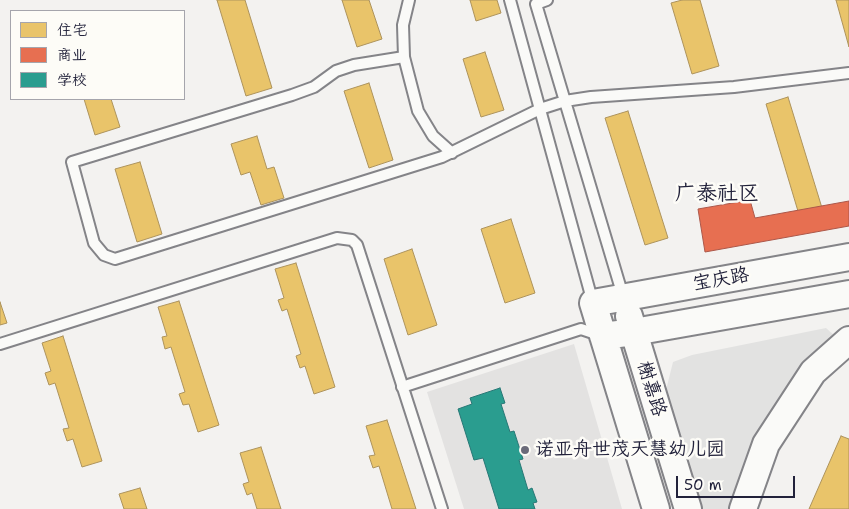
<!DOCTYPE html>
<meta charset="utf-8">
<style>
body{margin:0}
#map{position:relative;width:849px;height:509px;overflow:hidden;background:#f3f2f0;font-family:"Shantell Sans","LXGW WenKai TC",sans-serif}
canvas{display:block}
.legend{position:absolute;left:10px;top:10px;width:175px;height:90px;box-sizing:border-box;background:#fdfcf7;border:1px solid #a5a5ac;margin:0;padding:6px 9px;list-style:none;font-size:15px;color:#22223b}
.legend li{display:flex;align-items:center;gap:10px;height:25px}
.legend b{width:25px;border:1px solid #a5a5ac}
.scale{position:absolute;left:676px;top:476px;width:119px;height:22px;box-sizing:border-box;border:2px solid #22223b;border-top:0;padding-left:6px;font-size:15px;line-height:18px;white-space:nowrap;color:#22223b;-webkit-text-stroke:4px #fdfcf7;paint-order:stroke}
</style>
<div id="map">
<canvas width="849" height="509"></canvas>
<ul class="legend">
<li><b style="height:14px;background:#e9c46a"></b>住宅</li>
<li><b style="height:14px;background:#e76f51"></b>商业</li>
<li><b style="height:14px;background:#2a9d8f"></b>学校</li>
</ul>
<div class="scale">50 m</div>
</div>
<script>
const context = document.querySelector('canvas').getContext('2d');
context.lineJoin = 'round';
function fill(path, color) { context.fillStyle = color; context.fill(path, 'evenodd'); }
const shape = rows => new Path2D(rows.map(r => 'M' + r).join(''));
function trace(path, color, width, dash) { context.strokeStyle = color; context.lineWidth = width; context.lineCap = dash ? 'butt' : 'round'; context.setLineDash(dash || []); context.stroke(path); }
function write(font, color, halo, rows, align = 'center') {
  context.font = font + ' "Shantell Sans","LXGW WenKai TC",sans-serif'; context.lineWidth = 5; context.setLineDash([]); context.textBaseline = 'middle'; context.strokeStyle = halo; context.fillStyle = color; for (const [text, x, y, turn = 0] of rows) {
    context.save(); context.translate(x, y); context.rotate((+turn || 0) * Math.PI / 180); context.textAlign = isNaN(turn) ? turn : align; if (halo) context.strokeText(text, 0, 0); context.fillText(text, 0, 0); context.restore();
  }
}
fill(shape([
 [574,344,622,509,464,509,427,392]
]), '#e3e2e1');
fill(shape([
 [826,328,836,337,733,509,701,509,666,390,673,362,692,355]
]), '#e2e2e1');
const homes = shape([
 [217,0,245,0,272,88,246,96,217,0],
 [342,0,369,0,382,39,357,47,342,0],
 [470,0,497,0,501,13,476,21,470,0],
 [682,0,700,0,719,66,692,74,671,3,682,0],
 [836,0,849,0,849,47,836,0],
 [485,52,504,110,481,117,463,59,485,52],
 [369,83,393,160,369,168,344,91,369,83],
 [788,97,826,221,803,228,766,104,788,97],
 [84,99,111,99,120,127,95,135,84,99],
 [628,111,668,238,645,245,605,118,628,111],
 [257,136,267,169,274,167,284,198,261,205,250,172,241,175,231,144,257,136],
 [140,162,162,234,137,242,115,169,140,162],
 [511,219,535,293,505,303,481,229,511,219],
 [412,249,437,325,408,335,384,259,412,249],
 [296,263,335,387,314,394,305,366,300,368,296,356,301,354,287,309,282,311,278,300,284,298,275,269,296,263],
 [179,301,219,425,198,432,189,404,183,405,179,394,185,392,171,347,165,349,162,337,167,336,158,307,179,301],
 [0,302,7,323,0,325,0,302],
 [63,336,102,461,82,467,73,439,67,441,63,429,69,428,55,383,49,385,45,373,51,371,42,343,63,336],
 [387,420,416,509,392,509,379,466,373,468,369,456,375,455,366,426,387,420],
 [841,436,849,439,849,509,809,509,841,436],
 [261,447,281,509,257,509,252,493,247,495,243,484,249,482,240,453,261,447],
 [140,488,147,509,124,509,119,494,140,488]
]);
fill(homes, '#e9c46a');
trace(homes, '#ad935c', 1);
const shops = shape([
 [750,200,755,218,849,201,849,226,705,252,698,209,750,200]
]);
fill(shops, '#e76f51');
trace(shops, '#ac584a', 1);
const schools = shape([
 [500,388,505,403,501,404,510,432,514,431,523,459,519,460,528,490,532,488,537,502,533,503,535,509,499,509,483,458,474,460,458,409,472,404,470,398,500,388]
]);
fill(schools, '#2a9d8f');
trace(schools, '#287876', 1);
const lane = shape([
 [409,0,403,25,404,57,418,111,433,136,452,153],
 [510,0,593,303],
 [547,0,536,4,623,296],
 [404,57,354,65,336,71,314,87,292,95,72,162,94,243,104,255,115,259,442,157,540,109,565,101,591,97,734,87,849,73],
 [0,344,337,238,352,240,357,245,442,509],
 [402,387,581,329,599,335]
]);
const secondary = shape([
 [629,316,688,509],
 [603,336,634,332,849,294],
 [656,509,593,303,849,257],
 [743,509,766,444,813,372,849,340]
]);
trace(lane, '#848488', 14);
trace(secondary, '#848488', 30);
trace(lane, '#fafaf8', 10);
trace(secondary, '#fafaf8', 26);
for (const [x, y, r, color] of [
 [525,450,5,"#6b6b7a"]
]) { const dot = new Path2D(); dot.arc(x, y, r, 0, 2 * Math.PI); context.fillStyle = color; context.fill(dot); trace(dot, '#fdfcf7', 2); }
write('19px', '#22223b', '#fdfcf7', [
 ["宝庆路",721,280,-10],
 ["榭嘉路",651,389,73]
]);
write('19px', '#22223b', '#fdfcf7', [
 ["诺亚舟世茂天慧幼儿园",535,450]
], 'left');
write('21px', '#22223b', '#fdfcf7', [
 ["广泰社区",717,195]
]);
</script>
